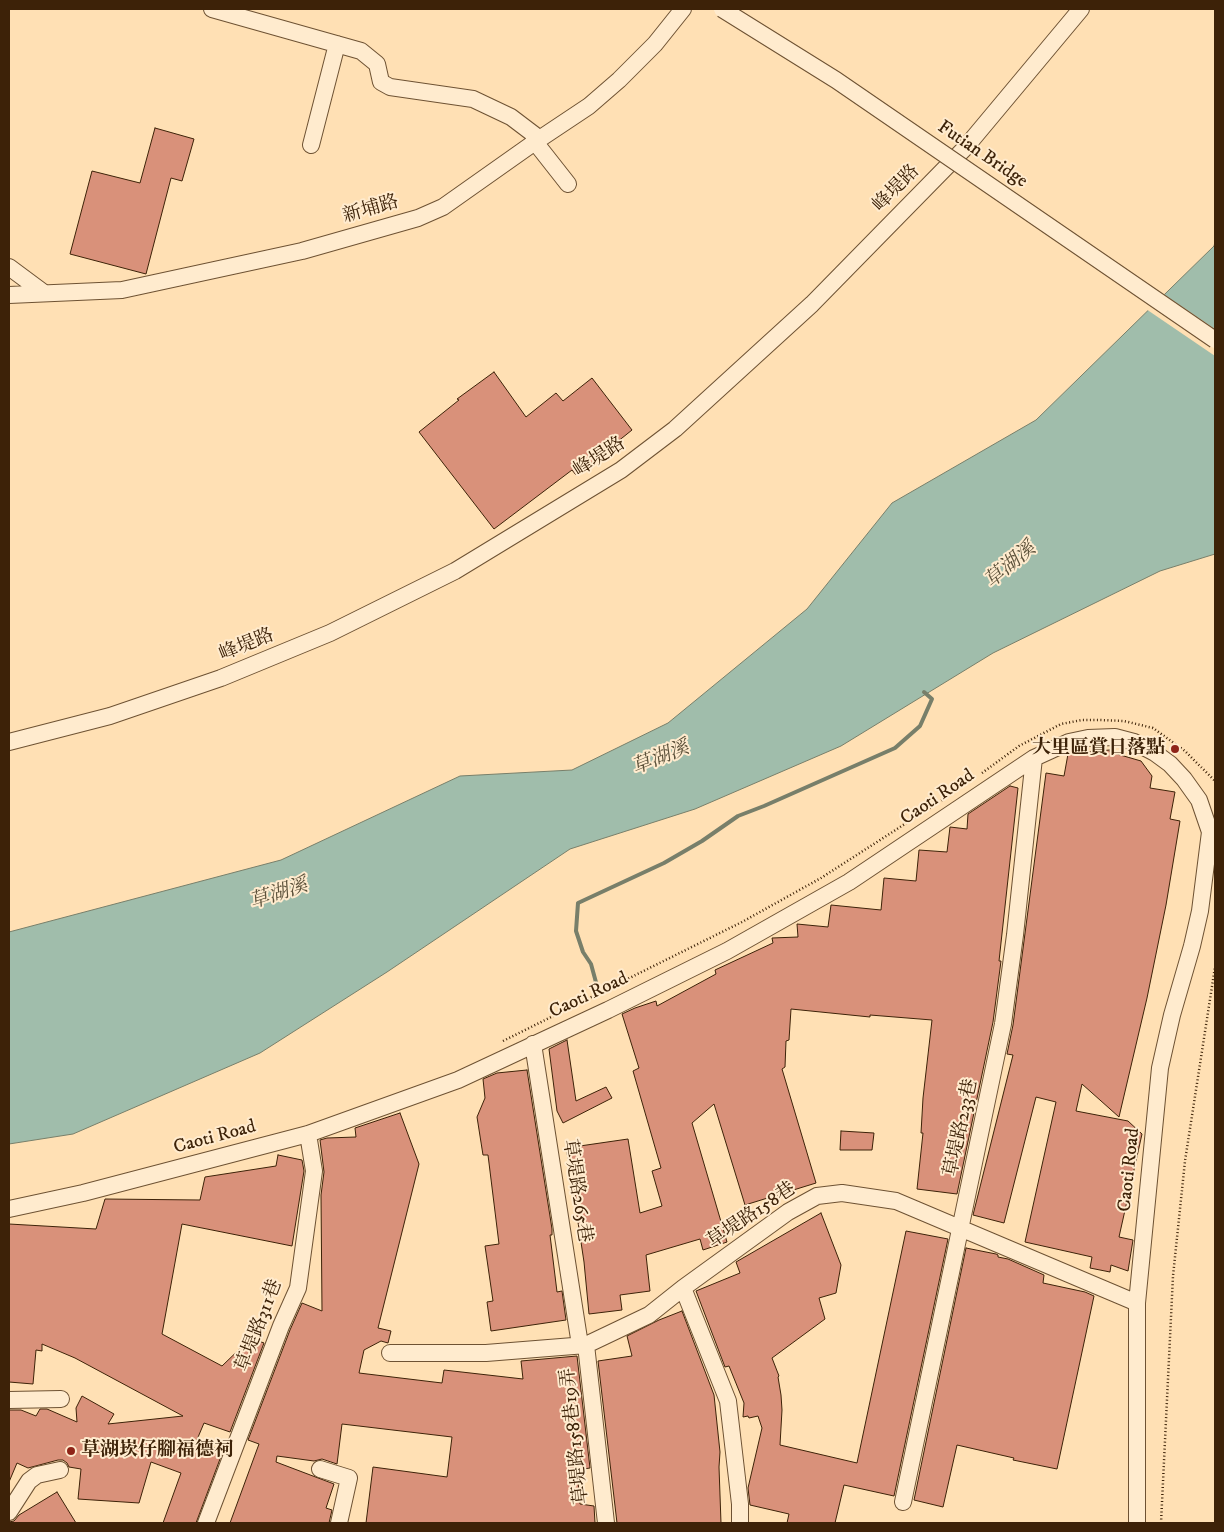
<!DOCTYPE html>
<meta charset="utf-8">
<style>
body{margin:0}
#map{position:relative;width:1224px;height:1532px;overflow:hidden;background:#ffe0b4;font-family:"IM FELL DW Pica",serif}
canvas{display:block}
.frame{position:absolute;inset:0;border:10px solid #3d2208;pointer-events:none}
</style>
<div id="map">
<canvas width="1224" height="1532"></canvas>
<div class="frame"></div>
</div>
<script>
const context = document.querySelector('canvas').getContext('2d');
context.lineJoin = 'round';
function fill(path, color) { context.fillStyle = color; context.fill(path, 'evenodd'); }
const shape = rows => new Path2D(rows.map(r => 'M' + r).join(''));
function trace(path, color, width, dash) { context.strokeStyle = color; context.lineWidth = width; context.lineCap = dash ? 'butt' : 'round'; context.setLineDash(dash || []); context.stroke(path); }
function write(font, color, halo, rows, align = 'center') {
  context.font = font + ' "IM FELL DW Pica","Noto Serif TC",serif'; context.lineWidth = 4; context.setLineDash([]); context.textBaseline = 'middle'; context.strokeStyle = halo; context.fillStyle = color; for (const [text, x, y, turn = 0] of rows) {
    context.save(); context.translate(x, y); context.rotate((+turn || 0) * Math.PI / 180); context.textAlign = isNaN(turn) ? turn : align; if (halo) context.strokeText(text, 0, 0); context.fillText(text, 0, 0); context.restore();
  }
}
const water = shape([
 [1215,242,1215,554,1160,571,993,653,841,746,695,809,570,849,387,972,260,1053,73,1134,9,1144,9,932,281,860,460,776,572,770,668,723,807,609,892,503,1036,420,1214,246,1215,242]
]);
fill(water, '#a0bdab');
trace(water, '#787f6a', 1);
fill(shape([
 [1162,293,1215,329,1215,356,1146,309]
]), '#ffe0b4');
trace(shape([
 [597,986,591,964,583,952,576,931,578,903,664,863,702,841,738,816,764,806,895,748,920,726,932,699,924,692]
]), '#787f6a', 4);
const building = shape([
 [155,128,194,139,182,181,171,178,146,274,70,254,92,171,140,183,155,128],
 [494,372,526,417,556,393,563,401,592,378,632,430,576,475,572,470,494,529,419,432,459,400,457,399,494,372],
 [1110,750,1110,752,1141,761,1152,776,1150,788,1175,792,1170,819,1180,821,1166,905,1147,998,1119,1117,1082,1084,1076,1111,1128,1121,1142,1134,1119,1237,1133,1240,1128,1271,1111,1265,1110,1272,1090,1268,1092,1257,1025,1242,1056,1102,1036,1097,1004,1223,973,1215,1013,1055,1007,1054,1013,1025,1046,773,1064,776,1068,754,1069,753,1110,750],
 [1010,786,1018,788,999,961,1001,961,993,1022,957,1194,917,1189,923,1133,921,1133,923,1098,932,1020,870,1015,870,1017,791,1009,789,1040,786,1041,785,1067,782,1069,816,1183,745,1205,714,1104,692,1123,727,1242,703,1250,700,1239,646,1255,650,1291,620,1295,622,1310,589,1314,584,1262,576,1209,578,1209,566,1148,628,1139,640,1213,662,1206,652,1171,661,1168,633,1071,639,1068,622,1014,635,1008,656,1001,657,1006,716,974,715,970,773,943,772,938,798,937,797,924,828,927,831,905,881,910,884,878,916,881,919,850,947,852,950,827,967,829,968,814,1010,786],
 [567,1040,576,1101,606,1087,612,1098,563,1123,557,1111,549,1049,567,1040],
 [527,1070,552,1229,552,1235,550,1235,557,1292,562,1291,566,1320,491,1331,487,1302,493,1301,485,1246,499,1244,488,1155,483,1155,477,1117,485,1098,483,1079,497,1073,527,1070],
 [400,1113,419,1164,378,1328,391,1331,388,1343,381,1341,364,1350,359,1373,442,1383,444,1370,523,1379,521,1361,577,1356,590,1468,577,1470,580,1504,594,1506,595,1523,366,1523,373,1467,447,1477,452,1437,342,1424,337,1464,322,1459,314,1461,277,1456,276,1462,334,1484,326,1508,332,1510,329,1523,230,1523,259,1444,248,1440,290,1330,302,1303,322,1311,321,1195,324,1172,320,1140,327,1138,356,1137,355,1128,400,1113],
 [841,1131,874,1133,872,1150,840,1150,841,1131],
 [278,1155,302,1160,304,1171,292,1246,182,1224,162,1334,222,1366,251,1338,264,1343,230,1432,204,1423,196,1442,223,1451,196,1523,163,1523,181,1473,151,1462,139,1503,78,1499,81,1469,69,1467,67,1463,63,1460,58,1460,28,1468,17,1463,9,1482,9,1410,21,1410,36,1416,40,1409,47,1409,77,1422,76,1408,82,1396,114,1414,108,1424,183,1416,75,1358,42,1344,42,1351,36,1350,33,1384,9,1382,9,1224,96,1229,105,1199,200,1200,205,1177,276,1166,278,1155],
 [821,1213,841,1265,836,1293,819,1298,825,1319,772,1358,779,1376,778,1377,781,1395,782,1410,780,1445,857,1463,906,1231,948,1239,894,1496,844,1485,835,1523,787,1523,789,1514,750,1505,748,1488,762,1428,758,1416,749,1418,748,1416,743,1417,744,1403,729,1366,725,1367,696,1291,740,1273,736,1262,821,1213],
 [966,1248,996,1254,998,1255,998,1257,1008,1259,1044,1275,1043,1283,1085,1292,1094,1296,1057,1469,1013,1460,1014,1458,957,1445,943,1507,914,1500,966,1248],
 [682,1311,714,1395,720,1452,719,1467,721,1523,617,1523,598,1361,632,1356,627,1336,659,1320,682,1311],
 [57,1492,76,1523,9,1523,9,1522,14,1521,19,1515,57,1492]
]);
fill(building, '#d9917a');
trace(building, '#3d2208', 1);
const minor = shape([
 [212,9,361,51,377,64,381,82,390,87,473,99,511,117,540,139],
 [535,142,568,184],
 [311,145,337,44],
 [9,267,44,293],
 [9,295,122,290,302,251,418,218,443,207,535,142,589,106,619,80,655,44,683,9],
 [9,742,110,716,221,678,330,633,455,571,621,470,675,429,812,304,965,148,1081,9],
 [533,1044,580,1345],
 [9,1209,83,1193,308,1134,458,1080,608,1010,727,951,849,882,1034,758,1069,742,1088,738,1115,737,1134,742,1155,753,1170,764,1184,779,1199,800,1210,832,1200,911,1192,946,1172,1015,1160,1068,1137,1303,1137,1523],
 [683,1288,728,1401,740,1504,740,1523],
 [586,1345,606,1523],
 [390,1353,486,1353,586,1345,649,1315,683,1288,788,1212,817,1196,842,1193,896,1201,1137,1303],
 [9,1400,61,1399],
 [320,1469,349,1478,339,1523],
 [903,1502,1003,1024,1015,935,1034,758],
 [9,1512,29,1481,37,1475,60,1470],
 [206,1523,281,1326,298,1288,314,1171,308,1134]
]);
trace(minor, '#6e5233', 18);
trace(shape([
 [982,773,1019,746,1061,724,1082,720,1101,720,1124,721,1153,728,1185,751,1215,781],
 [503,1041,742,922,821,878,953,793],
 [1161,1523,1173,1276,1185,1161,1215,967]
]), '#3d2208', 2.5, [1, 2.5]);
trace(minor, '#ffebce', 16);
const minorBridge = shape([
 [722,9,836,80,1215,340]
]);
trace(minorBridge, '#6e5233', 18, []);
trace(minorBridge, '#ffebce', 16);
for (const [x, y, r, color] of [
 [1175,749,5,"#8f2418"],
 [71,1451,5,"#8f2418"]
]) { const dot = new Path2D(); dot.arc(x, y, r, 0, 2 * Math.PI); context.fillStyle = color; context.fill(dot); trace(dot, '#ffebce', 2); }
write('19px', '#3d2208', '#ffebce', [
 ["Futian Bridge",982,155,34],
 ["峰堤路",897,189,-46],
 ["新埔路",371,210,-16],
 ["峰堤路",600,458,-33],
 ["峰堤路",247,646,-22],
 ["Caoti Road",938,798,-34],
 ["Caoti Road",589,996,-25],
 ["草堤路233巷",962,1128,-78],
 ["Caoti Road",215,1138,-15],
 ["Caoti Road",1130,1170,-84],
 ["草堤路265巷",576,1191,81],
 ["草堤路158巷",752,1216,-34],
 ["草堤路311巷",260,1326,-69],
 ["草堤路158巷19弄",576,1436,-96]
]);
write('bold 19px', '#3d2208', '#ffebce', [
 ["大里區賞日落點",1165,749],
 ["草湖崁仔腳福德祠",81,1451,"left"]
], 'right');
write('italic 20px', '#5b5039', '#ffebce', [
 ["草湖溪",1011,566,-40],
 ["草湖溪",661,759,-22],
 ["草湖溪",279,895,-18]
]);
</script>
